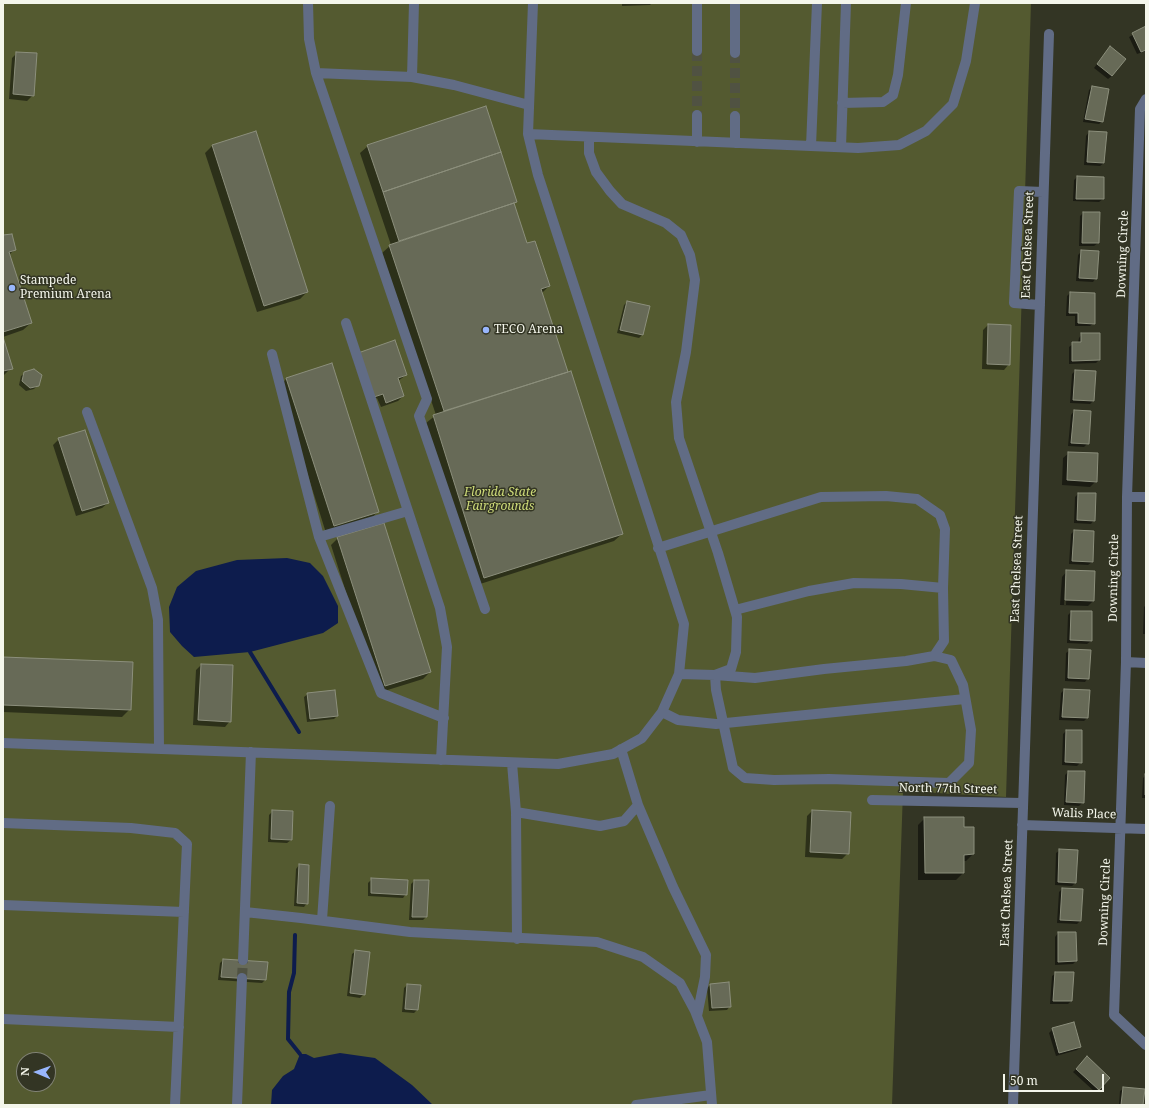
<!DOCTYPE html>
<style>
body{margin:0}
#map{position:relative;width:1149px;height:1108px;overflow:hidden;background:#333524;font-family:"Noto Serif",serif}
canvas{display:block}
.frame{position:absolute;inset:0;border:4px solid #f4f6eb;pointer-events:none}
.north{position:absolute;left:16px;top:1052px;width:40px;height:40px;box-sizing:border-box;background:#333524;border:1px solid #808274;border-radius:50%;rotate:272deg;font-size:11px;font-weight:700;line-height:16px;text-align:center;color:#f4f6eb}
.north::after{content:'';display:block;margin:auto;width:14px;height:18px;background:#98b6fd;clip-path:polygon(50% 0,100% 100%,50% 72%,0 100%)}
.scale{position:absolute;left:1003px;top:1074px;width:101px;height:18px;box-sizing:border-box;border:2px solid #f4f6eb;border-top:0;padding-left:5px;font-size:12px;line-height:14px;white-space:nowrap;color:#f4f6eb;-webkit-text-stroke:3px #333524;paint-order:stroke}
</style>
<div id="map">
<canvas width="1149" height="1108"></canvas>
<div class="frame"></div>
<div class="north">N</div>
<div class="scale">50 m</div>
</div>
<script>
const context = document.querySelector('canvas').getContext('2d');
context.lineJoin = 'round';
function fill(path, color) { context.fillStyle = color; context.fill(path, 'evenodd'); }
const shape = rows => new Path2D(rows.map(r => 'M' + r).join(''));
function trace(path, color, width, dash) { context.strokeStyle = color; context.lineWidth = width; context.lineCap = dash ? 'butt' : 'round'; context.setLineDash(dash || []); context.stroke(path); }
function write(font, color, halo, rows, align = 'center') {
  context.font = font + ' "Noto Serif",serif'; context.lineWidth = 3; context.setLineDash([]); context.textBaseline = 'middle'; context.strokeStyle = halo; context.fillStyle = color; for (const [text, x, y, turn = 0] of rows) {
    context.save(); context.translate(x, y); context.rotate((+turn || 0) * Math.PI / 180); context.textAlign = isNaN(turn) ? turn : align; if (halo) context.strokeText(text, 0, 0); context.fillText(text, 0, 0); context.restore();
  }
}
fill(shape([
 [3,3,1031,3,1006,797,903,791,892,1105,3,1105],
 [24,1060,48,1060,48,1084,24,1084]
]), '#545a30');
fill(shape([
 [287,558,310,563,323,576,338,606,338,623,323,633,250,652,194,657,182,646,170,632,169,607,177,587,196,571,237,560],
 [340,1053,375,1058,412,1085,433,1105,271,1105,272,1090,283,1076,294,1069,300,1054,306,1054,314,1058]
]), '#0d1c4d');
fill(shape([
 [622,3,652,3,650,5,622,6],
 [1146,28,1146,51,1137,54,1129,37],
 [1107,51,1112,76,1108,79,1094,68],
 [17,53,33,95,27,101,9,99,12,58],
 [1092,87,1102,121,1099,124,1083,122,1089,90],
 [1089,132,1104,163,1100,166,1084,165,1086,136],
 [256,133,307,292,300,299,257,312,205,153,212,146],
 [368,146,516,201,513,204,527,244,549,286,541,294,622,534,614,541,477,585,426,423,436,415,382,253,391,245,360,153],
 [1077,177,1103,199,1099,202,1073,201,1074,180],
 [1083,213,1098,243,1094,246,1079,246,1080,216],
 [3,237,15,249,9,255,31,323,23,330,3,337],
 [1082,251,1096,278,1093,282,1076,281,1078,255],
 [1070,293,1094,323,1090,326,1075,326,1075,316,1066,316,1067,296],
 [627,302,642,335,639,338,617,333,624,305],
 [988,325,1009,364,1004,370,982,369,983,330],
 [1082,334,1099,360,1096,363,1069,364,1069,347,1073,344,1078,343,1079,338],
 [3,341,11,368,3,376],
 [353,359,406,375,398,381,403,396,398,401,381,407,377,398,368,402],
 [1075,371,1093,401,1090,404,1070,403,1072,374],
 [25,373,38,385,34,389,26,391,19,385,21,376],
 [287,378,378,511,371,519,326,533,280,386],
 [1074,411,1088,443,1084,447,1068,446,1071,415],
 [59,439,108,503,102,508,76,516,53,445],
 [1069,453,1096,481,1090,487,1062,485,1063,458],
 [1078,494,1094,520,1091,524,1074,523,1075,497],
 [1074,531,1092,562,1088,565,1069,564,1071,534],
 [1146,532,1146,552,1145,552],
 [338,538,430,672,423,679,378,693,331,545],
 [1067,571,1093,601,1088,606,1060,605,1062,577],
 [1065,576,1067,576,1066,605,1064,605],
 [1146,605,1146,634,1143,634,1144,607],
 [1071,612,1091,641,1087,644,1067,643,1068,615],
 [1070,650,1088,678,1085,682,1065,681,1066,653],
 [3,658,130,709,122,717,3,712],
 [201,665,230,721,225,727,193,725,196,670],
 [1064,690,1087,718,1084,721,1059,720,1061,693],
 [308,694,337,716,334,719,307,722,304,697],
 [1145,702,1146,702,1146,716,1145,716],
 [1066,731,1081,762,1077,766,1062,765,1063,734],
 [1068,772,1083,802,1079,806,1064,805,1065,775],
 [1146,775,1146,798,1142,798,1143,778],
 [273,811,291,840,287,843,268,842,269,815],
 [812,811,848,853,842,859,805,857,807,816],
 [925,818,963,828,973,854,966,861,963,861,963,873,956,880,918,880,918,825],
 [1060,850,1075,883,1072,886,1055,885,1056,853],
 [1146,862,1146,889,1145,889],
 [299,865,307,903,304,907,294,906,296,869],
 [372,879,406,894,403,898,368,896,368,883],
 [414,881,426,917,423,920,409,920,411,884],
 [1062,889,1082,890,1080,921,1077,924,1057,923,1059,892],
 [1058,933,1076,961,1073,964,1055,965,1055,937],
 [356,951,364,994,360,998,347,996,352,954],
 [223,960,265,980,262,983,218,980,220,963],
 [1056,973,1071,1001,1068,1004,1050,1004,1052,976],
 [728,983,730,1006,727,1010,709,1011,707,988,710,985],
 [407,985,417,1010,414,1013,402,1012,404,988],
 [1053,1029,1080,1047,1077,1050,1056,1056,1049,1033],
 [1087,1058,1108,1078,1095,1092,1073,1072],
 [1124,1088,1142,1105,1119,1105,1120,1091]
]), '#0007');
trace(shape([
 [250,652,299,732],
 [295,935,294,973,289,992,288,1039,300,1054]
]), '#0d1c4d', 4);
const building = shape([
 [1146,26,1146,50,1141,52,1132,33,1146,26],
 [1110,46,1126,59,1112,76,1097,64,1110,46],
 [16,52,37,53,34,96,13,94,16,52],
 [1092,86,1109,89,1103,122,1085,119,1092,86],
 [486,106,501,152,383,192,367,145,486,106],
 [256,131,308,292,264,306,212,145,256,131],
 [1089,131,1107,132,1104,163,1087,162,1089,131],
 [501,152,517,202,399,241,383,192,501,152],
 [1077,176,1104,177,1104,199,1076,199,1077,176],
 [514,203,527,243,535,241,550,286,541,289,568,372,444,411,389,245,514,203],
 [1083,212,1100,212,1099,243,1082,243,1083,212],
 [12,234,16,250,9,252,32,323,3,332,3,235,12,234],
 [1081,250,1099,251,1097,279,1079,278,1081,250],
 [1070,292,1095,293,1095,324,1078,323,1078,313,1069,313,1070,292],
 [627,301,650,306,643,335,620,330,627,301],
 [988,324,1011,325,1010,365,987,364,988,324],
 [1081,333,1100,333,1100,360,1072,361,1072,342,1081,342,1081,333],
 [3,337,13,369,3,371,3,337],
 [395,340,407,375,398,378,404,396,386,403,383,394,374,397,358,353,395,340],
 [332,363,379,512,334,526,286,378,332,363],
 [34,369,42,375,39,386,30,388,22,381,24,372,34,369],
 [1075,370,1096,371,1094,401,1073,400,1075,370],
 [571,371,623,534,484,578,433,415,571,371],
 [1074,410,1091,411,1089,444,1071,443,1074,410],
 [85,430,109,503,82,511,58,438,85,430],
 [1068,452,1098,453,1097,482,1067,480,1068,452],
 [1078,493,1096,493,1095,521,1077,520,1078,493],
 [384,523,431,672,385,686,337,537,384,523],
 [1074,530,1094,531,1093,562,1072,561,1074,530],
 [1066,570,1095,571,1094,601,1065,600,1066,570],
 [1071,611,1092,611,1092,641,1070,640,1071,611],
 [1069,649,1091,650,1089,679,1068,678,1069,649],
 [3,657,133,662,131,710,3,705,3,657],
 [201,664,233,665,231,722,198,720,201,664],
 [1064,689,1090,690,1088,718,1062,717,1064,689],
 [335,690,338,716,310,719,307,693,335,690],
 [1066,730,1082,730,1082,763,1065,762,1066,730],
 [1068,771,1085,771,1084,803,1066,802,1068,771],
 [1145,774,1146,774,1146,795,1145,795,1145,774],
 [272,810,293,811,292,840,271,839,272,810],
 [812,810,851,812,849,854,810,852,812,810],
 [924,817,964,817,964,827,974,827,974,854,964,855,964,873,925,873,924,817],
 [1059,849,1078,850,1076,883,1058,882,1059,849],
 [299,864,309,865,308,904,297,903,299,864],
 [371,878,408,880,407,895,371,893,371,878],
 [414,880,429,880,427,917,412,917,414,880],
 [1062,888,1083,889,1081,921,1060,920,1062,888],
 [1058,932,1076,932,1077,961,1058,962,1058,932],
 [355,950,370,952,365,995,350,993,355,950],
 [223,959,268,962,266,980,221,977,223,959],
 [1055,972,1074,972,1072,1001,1053,1001,1055,972],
 [729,982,731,1007,712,1008,710,984,729,982],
 [407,984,421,985,418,1010,405,1009,407,984],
 [1074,1022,1081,1047,1059,1053,1052,1028,1074,1022],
 [1087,1056,1110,1078,1099,1090,1076,1069,1087,1056],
 [1123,1087,1145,1089,1143,1105,1121,1105,1123,1087]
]);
fill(building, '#676a57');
trace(building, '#8c8f7c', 1);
trace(shape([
 [697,51,697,115],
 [735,53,735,116],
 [242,978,243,960]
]), '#505242', 10, [10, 5]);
trace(shape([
 [308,3,309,39,316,73,427,399,419,416,485,609],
 [735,3,735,53],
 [697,51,697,3],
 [316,73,412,77,454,85,529,105],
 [412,77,414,3],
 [1146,99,1140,109,1127,497,1126,662,1114,1015,1146,1045],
 [842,103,883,102,893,95,898,75,906,3],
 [697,115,697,142],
 [735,116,735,143],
 [528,134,858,148,899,145,926,131,953,104,966,61,975,3],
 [589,137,589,153,596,172,610,191,622,204,666,223,681,235,690,255,695,280,686,352,676,402,679,438,718,553,737,617,736,652,731,669,715,675,679,674],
 [811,146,817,3],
 [841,147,846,3],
 [1040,305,1014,303,1019,191,1043,192],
 [346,323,440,608,447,647,441,760],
 [272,354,319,537],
 [87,412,152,588,158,620,159,749],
 [1127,497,1146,497],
 [408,511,319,537,381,693,444,718],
 [658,548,821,497,886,496,917,499,940,515,945,529,943,588,944,641,934,656,906,661,824,669,755,678,715,675,716,690,733,768,745,778,774,780,829,779,949,783,969,763,971,730,963,685,951,660,934,656],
 [735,610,809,591,854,583,901,584,943,588],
 [1126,662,1146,663],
 [662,712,678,720,716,724,965,699],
 [3,743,558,764,613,754,642,738,662,712,679,674,684,624,538,175,528,134,533,3],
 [512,763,516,812,600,826,624,821,638,805,621,749],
 [872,800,1022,803],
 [638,805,673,887,706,955,705,977,697,1016],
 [516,812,517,939],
 [3,823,131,828,175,833,187,844,175,1105],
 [1022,825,1146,829],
 [3,905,184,912],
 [245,912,301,918,410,932,597,942,643,957,680,983,695,1011,707,1042,712,1105],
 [322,920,330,806],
 [243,960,251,752],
 [3,1019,179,1027],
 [237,1105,242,978],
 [636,1105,711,1095],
 [1013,1105,1049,34]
]), '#616c85', 10);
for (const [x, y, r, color] of [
 [12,288,4,"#98b6fd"],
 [486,330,4,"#98b6fd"]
]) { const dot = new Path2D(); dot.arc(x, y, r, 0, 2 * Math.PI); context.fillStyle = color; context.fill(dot); trace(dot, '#333524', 1.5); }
write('12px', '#f4f6eb', '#333524', [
 ["East Chelsea Street",1028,245,-88],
 ["Downing Circle",1123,254,-88],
 ["East Chelsea Street",1017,569,-88],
 ["Downing Circle",1114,578,-89],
 ["North 77th Street",948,789,1],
 ["Walis Place",1084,814,2],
 ["East Chelsea Street",1007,893,-88],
 ["Downing Circle",1105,902,-88]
]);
write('12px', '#f4f6eb', '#333524', [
 ["Stampede",20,281],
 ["Premium Arena",20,295],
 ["TECO Arena",494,330]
], 'left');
write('italic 12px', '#cedb79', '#333524', [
 ["Florida State",500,493],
 ["Fairgrounds",500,507]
]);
</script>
